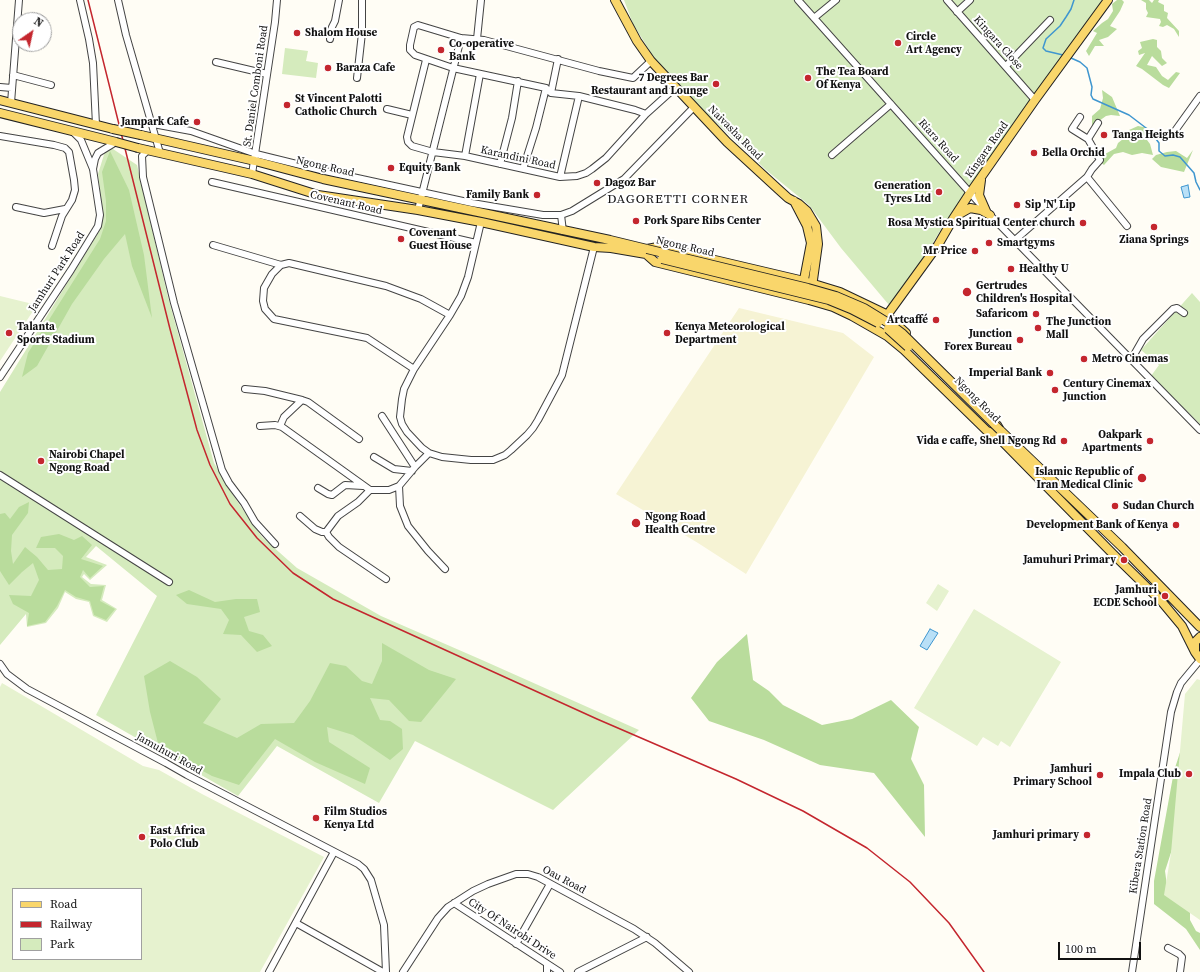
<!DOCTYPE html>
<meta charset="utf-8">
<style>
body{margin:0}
#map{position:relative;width:1200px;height:972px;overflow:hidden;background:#fffdf5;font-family:"Source Serif 4",serif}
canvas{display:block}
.legend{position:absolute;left:12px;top:888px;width:130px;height:72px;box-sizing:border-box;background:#fff;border:1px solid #a0a0a0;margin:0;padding:5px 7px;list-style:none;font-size:12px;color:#111}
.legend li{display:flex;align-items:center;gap:8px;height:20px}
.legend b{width:20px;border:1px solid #a0a0a0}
.north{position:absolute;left:12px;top:12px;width:40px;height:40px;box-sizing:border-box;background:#fff;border:1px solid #a0a0a0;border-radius:50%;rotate:34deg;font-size:11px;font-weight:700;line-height:16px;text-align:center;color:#111}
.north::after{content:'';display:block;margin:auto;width:14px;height:18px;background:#c4262e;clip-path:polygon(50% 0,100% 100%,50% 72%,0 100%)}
.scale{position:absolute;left:1058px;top:942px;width:83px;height:18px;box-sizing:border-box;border:2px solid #111;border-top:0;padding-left:5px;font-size:12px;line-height:14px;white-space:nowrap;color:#111;-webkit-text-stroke:3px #fff;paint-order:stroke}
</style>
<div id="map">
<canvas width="1200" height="972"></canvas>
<ul class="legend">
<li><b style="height:5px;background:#f9d66b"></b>Road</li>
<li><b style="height:5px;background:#c4262e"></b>Railway</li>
<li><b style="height:11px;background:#d5ebbd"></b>Park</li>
</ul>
<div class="north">N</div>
<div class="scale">100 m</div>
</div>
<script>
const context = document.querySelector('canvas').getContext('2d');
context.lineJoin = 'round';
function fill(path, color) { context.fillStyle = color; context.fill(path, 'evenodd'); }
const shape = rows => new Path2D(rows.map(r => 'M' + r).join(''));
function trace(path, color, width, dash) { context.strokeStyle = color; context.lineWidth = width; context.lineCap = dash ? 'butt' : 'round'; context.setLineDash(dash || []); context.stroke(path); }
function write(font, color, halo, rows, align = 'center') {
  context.font = font + ' "Source Serif 4",serif'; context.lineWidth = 4; context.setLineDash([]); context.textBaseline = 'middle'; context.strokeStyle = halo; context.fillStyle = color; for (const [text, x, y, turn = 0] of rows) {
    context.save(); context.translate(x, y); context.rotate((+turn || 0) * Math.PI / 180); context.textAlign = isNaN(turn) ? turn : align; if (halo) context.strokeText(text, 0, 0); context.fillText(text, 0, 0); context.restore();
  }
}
fill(shape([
 [739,308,843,333,874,357,746,574,698,543,616,494]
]), '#f6f3d4');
fill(shape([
 [624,0,1107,0,974,185,943,226,922,261,889,305,841,248,809,205,766,170,698,105,658,64,633,24],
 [285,48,308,51,306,61,318,63,316,78,282,74],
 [107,145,137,165,168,297,214,463,235,498,262,537,297,568,381,616,482,660,639,730,553,810,415,741,379,803,277,746,238,796,96,715,157,596,96,546,86,557,107,565,90,580,84,574,82,577,91,584,106,585,102,600,117,609,107,622,93,616,89,602,76,599,65,592,58,608,46,623,27,627,26,614,0,645,0,392,100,230,103,216,98,174],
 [1192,293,1200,302,1200,424,1151,376,1159,365,1141,350]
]), '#d5ebbd');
fill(shape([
 [1117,0,1122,0,1124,2,1120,11,1110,26,1117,29,1108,37,1099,40,1104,46,1095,46,1089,56,1086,51,1097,33,1093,31,1102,23,1108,19,1113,11,1112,4],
 [1141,0,1149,0,1152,3,1154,0,1159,0,1158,2,1164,5,1164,11,1168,13,1167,18,1179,31,1179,37,1174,29,1167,25,1163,27,1159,26,1161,22,1160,19,1146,17,1148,13,1146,9,1146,3],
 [1153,39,1157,40,1157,47,1161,51,1162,58,1167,63,1162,66,1152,56,1147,65,1156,67,1162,76,1168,80,1176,72,1180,73,1169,88,1163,85,1142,69,1136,66,1145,53,1139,55,1138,51,1142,48,1140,42],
 [1102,90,1112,97,1120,116,1111,115,1106,116,1092,126,1092,116,1100,109,1103,98],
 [1138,126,1153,129,1144,136,1150,144,1153,155,1142,153,1132,155,1123,152,1114,154,1104,165,1096,159,1116,148,1118,143,1128,135,1129,130],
 [1193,150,1184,172,1161,167,1152,159,1156,155,1167,152,1176,151,1187,158],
 [110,151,129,190,144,255,152,318,132,266,125,234,104,259,72,304,37,366,22,377,28,353,100,239,106,221,106,201,102,172],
 [29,502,28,513,12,535,11,551,13,564,25,547,37,557,48,570,62,569,63,556,55,548,36,548,41,537,59,534,74,540,82,536,92,545,81,559,103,566,90,578,83,570,80,577,90,587,104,586,100,601,115,609,106,620,94,615,90,601,76,597,65,590,57,606,45,622,27,626,29,613,13,604,9,595,31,596,39,580,33,563,22,572,9,585,0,571,0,514,5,513,10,519,19,507],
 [189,590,215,602,236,599,257,599,260,612,244,617,249,631,263,635,272,646,257,652,241,635,223,634,229,620,221,609,187,604,176,595],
 [747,634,753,680,769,691,783,705,822,725,852,719,891,700,919,727,911,759,924,785,925,837,874,773,820,765,764,740,709,721,691,698,717,662],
 [382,643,429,670,456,679,421,722,409,721,389,700,370,698,380,720,390,721,402,729,403,749,390,760,353,735,327,727,329,742,370,768,365,784,315,762,275,739,239,785,212,776,159,747,150,712,144,676,170,661,197,677,221,699,203,723,237,738,261,724,294,723,310,701,330,663,346,666,362,681,372,684,382,661],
 [1185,737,1177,834,1165,871,1168,893,1190,909,1190,920,1196,931,1200,933,1200,950,1186,929,1154,904,1154,881,1174,771]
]), '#b9dc9c');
fill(shape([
 [0,296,37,305,0,361],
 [938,584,949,591,937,611,926,603],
 [974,609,1061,662,1010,747,1001,741,998,746,983,737,977,746,914,708],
 [1197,679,1200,680,1200,920,1164,895,1171,853,1185,694],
 [2,683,143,766,159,770,202,794,324,857,260,972,0,972,0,687],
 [13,889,141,889,141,959,13,959]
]), '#e6f2cf');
const water = shape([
 [1188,185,1190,197,1184,198,1181,187,1188,185],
 [930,629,938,633,927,650,920,646,930,629]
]);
fill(water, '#b9e0f7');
trace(water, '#3f96cf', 1);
trace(shape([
 [1063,55,1046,51,1043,48,1046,39,1060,26,1066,17,1071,9,1074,0],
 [1071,58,1080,62,1087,68,1092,87,1091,95,1093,99,1129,115,1150,131,1159,143,1159,151,1165,156,1173,155,1180,157,1194,173,1196,182,1200,190]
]), '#3f96cf', 1.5);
const minor = shape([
 [80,0,89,39,93,63,96,125],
 [118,0,126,35,160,153],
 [798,0,989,214,1200,430],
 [947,0,1035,100],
 [957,12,970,0],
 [814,18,836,0],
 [330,39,332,27,335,21,339,0],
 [477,39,481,0],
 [426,60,407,137,408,142,412,146,433,152,465,156,560,177,577,176,586,173,592,169,606,158,646,114,676,87],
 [216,62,267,74],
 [1006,66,1050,20],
 [13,75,51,85],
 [357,78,362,33,362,0],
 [0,87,12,88],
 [551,93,558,59],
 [11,103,19,0],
 [387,109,412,115],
 [646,114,635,110,579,96,551,93,546,88,453,68,415,55,410,50,410,45,414,27,418,25,461,38,484,40,599,71,633,78,651,61],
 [153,124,191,131,256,154,325,171,472,203,543,215,561,215,572,211,624,179,694,107],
 [1172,135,1200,96],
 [0,136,54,145,65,148,69,152,74,180,75,190,72,200,62,216,52,246],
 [1088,139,1098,123],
 [148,150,142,156,143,177,174,303,222,470,229,483,244,503,255,522,275,544],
 [832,155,891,104],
 [465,156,480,74],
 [500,164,512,118,518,81],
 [93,169,95,159,98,153,116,142],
 [523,169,536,128,546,88],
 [252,174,275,22,277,0],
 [560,177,579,96],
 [1087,177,1127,226],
 [212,182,476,243],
 [16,207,44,213,65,209],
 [418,210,461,38],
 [561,215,563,231],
 [481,222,468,277,461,296,450,315,414,369,404,389,402,399,400,417,402,424,407,432,422,448,429,453,442,457,471,460,493,460,505,455,511,450,527,435,533,428,538,420,562,375,594,247],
 [1015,240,1087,177,1092,169,1100,160,1088,139,1072,129,1080,117],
 [213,245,281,265],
 [1131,360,1143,339,1173,309,1177,308,1184,313],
 [414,369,367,338,274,319,265,309,263,301,264,288,272,274,281,265,289,263,386,286,421,299,450,315],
 [0,377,71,270,98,226,100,215,93,169,81,140,73,132],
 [245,389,265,391,302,400],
 [382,416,415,467],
 [260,426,275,425,282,427,370,490,389,490,399,486,415,467,429,453],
 [280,426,284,417,302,400,308,402,359,439],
 [374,457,394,469,412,471],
 [0,475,169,582],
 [399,486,400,506,408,526,428,551,445,569],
 [318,488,328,494,332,495,345,485,363,486],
 [300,516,315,529,322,532,326,532,338,516,358,502,370,490],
 [326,532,329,537,339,547,386,579],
 [0,664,7,674,27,689,166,763,187,775,358,864,364,869,371,880,384,925,386,972],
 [454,903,560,972],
 [296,923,383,972],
 [516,944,550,884],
 [1168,948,1179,954,1182,957,1180,972],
 [269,972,334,852],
 [403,972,438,918,448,907,473,891,488,884,516,874,528,874,538,877,634,929,655,943,689,972],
 [547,972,547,964],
 [578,972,647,937],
 [1132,972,1171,712,1177,692,1181,683,1200,660]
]);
const major = shape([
 [615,0,637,41,651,61,727,142,777,188,788,198,799,204,807,211,816,226,818,244,812,287],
 [0,100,113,129],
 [0,113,116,142],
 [141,135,255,161,323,179,610,240,647,249,658,247,664,248,804,281,840,292,884,313,906,333],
 [138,148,252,174,318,195,418,210,481,222,594,247,611,248,646,254,655,262,809,300,833,307,852,316,887,336,904,350,987,431,995,434,1113,554,1162,602,1182,626,1195,652,1200,659],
 [981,180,979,195,986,211],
 [794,201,807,226,811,243,803,285],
 [956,216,970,208,981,210,990,215],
 [885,318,938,245,953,219,970,193,1035,100,1108,0],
 [997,425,1000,430,1122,547,1200,627],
 [1195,651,1195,642,1200,637]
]);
trace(minor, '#444', 8);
trace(major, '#222', 10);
trace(minor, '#fff', 6);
trace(major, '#f9d66b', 8);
trace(shape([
 [88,0,170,329,197,430,210,465,230,504,257,538,293,573,333,599,597,719,736,779,803,811,867,848,910,882,949,923,984,972]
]), '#c4262e', 1.5);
const majorBridge = shape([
 [113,129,141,135],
 [116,142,138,148],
 [647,249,808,288,836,296,864,308,890,324,903,334,1000,430],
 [662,259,829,300,851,309,878,323],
 [888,329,908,347]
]);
trace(majorBridge, '#222', 10, []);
trace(majorBridge, '#f9d66b', 8);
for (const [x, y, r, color] of [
 [297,33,4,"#c4262e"],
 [898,43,4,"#c4262e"],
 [441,50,4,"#c4262e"],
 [328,68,4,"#c4262e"],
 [808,78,4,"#c4262e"],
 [716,84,4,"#c4262e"],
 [287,105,4,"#c4262e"],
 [197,122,4,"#c4262e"],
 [1104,135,4,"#c4262e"],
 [1034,153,4,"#c4262e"],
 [391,168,4,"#c4262e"],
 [597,183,4,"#c4262e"],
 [939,192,4,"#c4262e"],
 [537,195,4,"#c4262e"],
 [1017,205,4,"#c4262e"],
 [636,221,4,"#c4262e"],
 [1083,223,4,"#c4262e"],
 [1154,227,4,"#c4262e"],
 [401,239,4,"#c4262e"],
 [989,243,4,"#c4262e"],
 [975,251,4,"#c4262e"],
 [1011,269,4,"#c4262e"],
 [967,292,5,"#c4262e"],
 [1036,314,4,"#c4262e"],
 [936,320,4,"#c4262e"],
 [1038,328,4,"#c4262e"],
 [9,333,4,"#c4262e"],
 [667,333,4,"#c4262e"],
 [1020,340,4,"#c4262e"],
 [1084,359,4,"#c4262e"],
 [1050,373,4,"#c4262e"],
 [1055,390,4,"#c4262e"],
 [1064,441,4,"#c4262e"],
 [1150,441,4,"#c4262e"],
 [41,461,4,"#c4262e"],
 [1142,478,5,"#c4262e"],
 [1115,506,4,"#c4262e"],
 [636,523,5,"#c4262e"],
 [1176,525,4,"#c4262e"],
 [1124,560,4,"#c4262e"],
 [1165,596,4,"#c4262e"],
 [1189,774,4,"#c4262e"],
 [1100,775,4,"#c4262e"],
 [316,818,4,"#c4262e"],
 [1087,835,4,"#c4262e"],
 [142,837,4,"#c4262e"]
]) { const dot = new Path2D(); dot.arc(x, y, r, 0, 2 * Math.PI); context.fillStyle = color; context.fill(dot); trace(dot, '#fff', 1.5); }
write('bold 11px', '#111', '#fff', [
 ["Shalom House",305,33],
 ["Circle",906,37],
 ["Art Agency",906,50],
 ["Co-operative",449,44],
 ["Bank",449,57],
 ["Baraza Cafe",336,68],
 ["The Tea Board",816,72],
 ["Of Kenya",816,85],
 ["7 Degrees Bar",708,78,"right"],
 ["Restaurant and Lounge",708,91,"right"],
 ["St Vincent Palotti",295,99],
 ["Catholic Church",295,112],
 ["Jampark Cafe",189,122,"right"],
 ["Tanga Heights",1112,135],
 ["Bella Orchid",1042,153],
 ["Equity Bank",399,168],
 ["Dagoz Bar",605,183],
 ["Generation",931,186,"right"],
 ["Tyres Ltd",931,199,"right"],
 ["Family Bank",529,195,"right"],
 ["Sip 'N' Lip",1025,205],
 ["Pork Spare Ribs Center",644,221],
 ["Rosa Mystica Spiritual Center church",1075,223,"right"],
 ["Covenant",409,233],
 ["Guest House",409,246],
 ["Ziana Springs",1154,240,"center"],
 ["Smartgyms",997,243],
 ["Mr Price",967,251,"right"],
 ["Healthy U",1019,269],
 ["Gertrudes",976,286],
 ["Children's Hospital",976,299],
 ["Safaricom",1028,314,"right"],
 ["Artcaffé",928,320,"right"],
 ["The Junction",1046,322],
 ["Mall",1046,335],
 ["Talanta",17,327],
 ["Sports Stadium",17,340],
 ["Kenya Meteorological",675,327],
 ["Department",675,340],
 ["Junction",1012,334,"right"],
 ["Forex Bureau",1012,347,"right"],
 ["Metro Cinemas",1092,359],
 ["Imperial Bank",1042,373,"right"],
 ["Century Cinemax",1063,384],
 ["Junction",1063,397],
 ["Oakpark",1142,435,"right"],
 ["Apartments",1142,448,"right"],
 ["Vida e caffe, Shell Ngong Rd",1056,441,"right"],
 ["Nairobi Chapel",49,455],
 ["Ngong Road",49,468],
 ["Islamic Republic of",1133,472,"right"],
 ["Iran Medical Clinic",1133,485,"right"],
 ["Sudan Church",1123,506],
 ["Ngong Road",645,517],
 ["Health Centre",645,530],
 ["Development Bank of Kenya",1168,525,"right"],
 ["Jamuhuri Primary",1116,560,"right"],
 ["Jamhuri",1157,590,"right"],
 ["ECDE School",1157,603,"right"],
 ["Jamhuri",1092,769,"right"],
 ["Primary School",1092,782,"right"],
 ["Impala Club",1181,774,"right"],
 ["Film Studios",324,812],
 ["Kenya Ltd",324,825],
 ["East Africa",150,831],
 ["Polo Club",150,844],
 ["Jamhuri primary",1079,835,"right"]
], 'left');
write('11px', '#111', '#fff', [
 ["Kingara Close",998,43,48],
 ["St. Daniel Comboni Road",256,86,-82],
 ["Naivasha Road",735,133,45],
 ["Riara Road",938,141,48],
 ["Kingara Road",987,150,-55],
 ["Karandini Road",518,158,12],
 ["Ngong Road",325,167,13],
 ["Covenant Road",346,203,13],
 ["Ngong Road",685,247,13],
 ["Jamhuri Park Road",57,272,-57],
 ["Ngong Road",977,400,45],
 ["Jamuhuri Road",169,754,29],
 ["Kibera Station Road",1141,846,-81],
 ["Oau Road",564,880,28],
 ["City Of Nairobi Drive",512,929,33]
]);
context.letterSpacing = '1px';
write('13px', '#111', '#fff', [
 ["DAGORETTI CORNER",678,200]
]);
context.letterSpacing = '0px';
</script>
